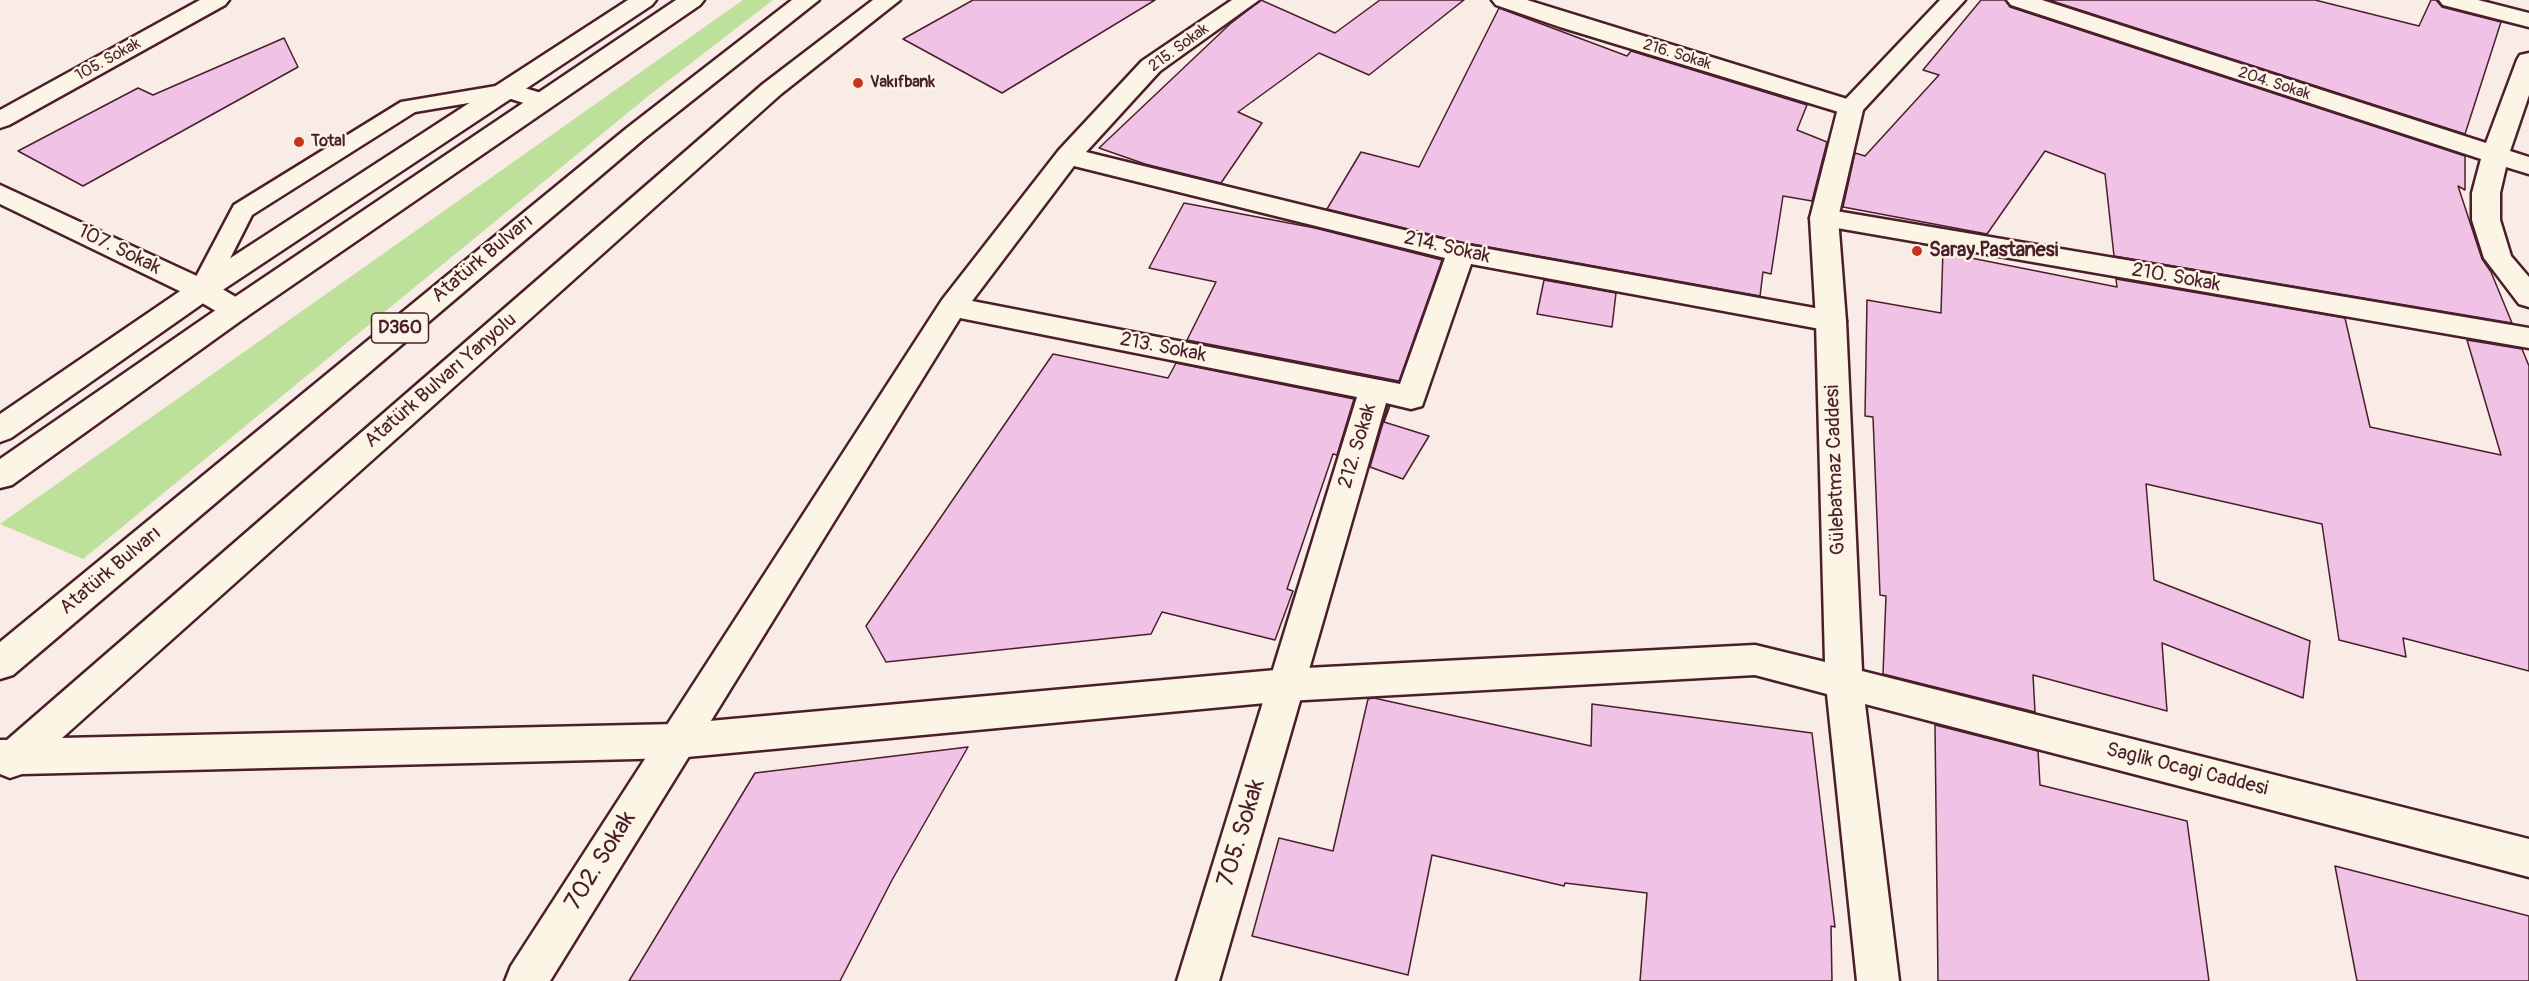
<!DOCTYPE html>
<meta charset="utf-8">
<style>
body{margin:0}
canvas{display:block;background:#f9ebe5}
</style>
<canvas width="2529" height="981"></canvas>
<script>
const context = document.querySelector('canvas').getContext('2d');
context.lineJoin = 'round';
function fill(path, color) { context.fillStyle = color; context.fill(path, 'evenodd'); }
const shape = rows => new Path2D(rows.map(r => 'M' + r).join(''));
function trace(path, color, width, dash) { context.strokeStyle = color; context.lineWidth = width; context.lineCap = dash ? 'butt' : 'round'; context.setLineDash(dash || []); context.stroke(path); }
function write(font, color, halo, rows, align = 'center') {
  context.font = font + ' Pangolin,sans-serif'; context.lineWidth = 4.5; context.setLineDash([]); context.textBaseline = 'middle'; context.strokeStyle = halo; context.fillStyle = color; for (const [text, x, y, turn = 0] of rows) {
    context.save(); context.translate(x, y); context.rotate((+turn || 0) * Math.PI / 180); context.textAlign = isNaN(turn) ? turn : align; if (halo) context.strokeText(text, 0, 0); context.fillText(text, 0, 0); context.restore();
  }
}
fill(shape([
 [743,0,773,0,647,97,83,559,0,524]
]), '#bde09a');
const building = shape([
 [973,0,1155,0,1002,93,903,39,973,0],
 [1261,0,1335,33,1380,0,1464,0,1369,75,1319,53,1238,112,1262,123,1221,183,1145,164,1099,148,1230,24,1261,0],
 [1981,0,2005,0,2010,7,2465,156,2465,190,2458,186,2482,259,2491,272,2512,323,2114,256,2105,174,2045,151,1987,234,1843,207,1855,153,1865,156,1939,75,1923,70,1981,0],
 [2049,0,2315,0,2419,26,2431,0,2436,0,2442,7,2501,22,2465,134,2049,0],
 [1499,8,1627,56,1631,51,1807,105,1797,130,1827,142,1812,201,1783,196,1771,274,1763,272,1760,296,1461,242,1327,209,1361,152,1419,167,1499,8],
 [284,38,298,67,83,186,18,151,138,88,153,95,284,38],
 [1184,203,1315,228,1442,260,1399,381,1187,340,1216,282,1149,268,1184,203],
 [1943,249,1974,254,1971,258,2117,287,2116,279,2345,318,2370,427,2501,455,2467,340,2522,349,2529,366,2529,671,2403,638,2406,657,2339,640,2322,524,2146,484,2154,580,2310,641,2303,698,2162,643,2167,711,2033,675,2035,712,1883,674,1886,596,1880,595,1873,417,1865,416,1867,300,1941,313,1943,249],
 [1544,280,1616,293,1612,327,1537,314,1544,280],
 [1053,354,1168,378,1176,363,1354,399,1337,455,1333,454,1287,589,1293,591,1275,640,1162,612,1151,634,886,662,866,626,1053,354],
 [1388,406,1390,406,1384,422,1429,436,1403,479,1370,467,1388,406],
 [1374,698,1591,746,1592,704,1812,733,1835,927,1831,926,1832,981,1640,981,1647,893,1565,883,1564,886,1432,855,1408,975,1252,936,1279,838,1333,851,1368,699,1374,698],
 [1935,725,2038,751,2040,785,2187,821,2209,981,1938,981,1935,725],
 [968,747,892,880,840,981,629,981,755,773,968,747],
 [2335,866,2529,916,2529,981,2357,981,2335,866]
]);
fill(building, '#efc2e6');
trace(building, '#4a1f2b', 1.5);
const service = shape([
 [508,84,516,85,519,90,516,95,415,112,252,215,211,296,202,298,193,296,189,290,234,205,401,102,508,84]
]);
const minor = shape([
 [200,0,229,0,225,5,9,125,0,128,0,110,200,0],
 [1232,0,1259,0,1160,71,1086,152,1461,244,1831,311,1841,314,1846,321,1841,328,1831,331,1471,264,1422,406,1411,409,1386,403,1219,981,1177,981,1357,397,960,318,550,981,505,981,511,966,942,300,1059,150,1142,61,1232,0],
 [1074,166,1445,258,1400,384,972,301,1074,166],
 [1492,0,1527,0,1860,103,1864,108,1860,113,1851,116,1842,113,1560,27,1496,5,1492,0],
 [2007,0,2042,0,2486,143,2517,60,2520,55,2529,53,2529,95,2510,151,2529,157,2529,174,2506,167,2500,193,2500,220,2511,256,2529,277,2529,307,2519,304,2484,258,2472,220,2472,193,2481,159,2011,5,2007,0],
 [2439,0,2478,0,2529,13,2529,27,2443,5,2439,0],
 [508,83,551,96,555,101,551,106,542,109,499,95,496,90,499,85,508,83],
 [0,185,212,283,246,303,251,310,246,317,236,320,226,317,192,297,0,204,0,185],
 [1824,209,2529,328,2529,348,1814,224,1810,218,1814,212,1824,209]
]);
const tertiary = shape([
 [628,0,656,0,652,5,212,297,11,438,0,442,0,414,192,283,628,0],
 [873,0,900,0,781,94,62,738,676,724,1287,669,1755,645,1825,662,1816,321,1810,218,1838,108,1842,103,1940,0,1965,0,1863,110,1838,218,1846,321,1862,671,2529,839,2529,877,1865,704,1899,981,1857,981,1827,694,1755,675,1287,701,676,758,22,774,10,778,0,774,0,740,7,740,763,84,873,0]
]);
const trunk = shape([
 [676,0,704,0,700,5,246,317,12,485,0,488,0,459,226,303,676,0],
 [792,0,819,0,645,138,13,675,0,679,0,642,627,128,792,0]
]);
trace(service, '#4a1f2b', 5);
trace(minor, '#4a1f2b', 5);
trace(tertiary, '#4a1f2b', 5);
trace(trunk, '#4a1f2b', 5);
fill(service, '#fcf5e5');
fill(minor, '#fcf5e5');
fill(tertiary, '#fcf5e5');
fill(trunk, '#fcf5e5');
for (const [x, y, r, color] of [
 [858,83,6,"#c8321e"],
 [299,142,6,"#c8321e"],
 [1917,251,6,"#c8321e"]
]) { const dot = new Path2D(); dot.arc(x, y, r, 0, 2 * Math.PI); context.fillStyle = color; context.fill(dot); trace(dot, '#fcf5e5', 2); }
write('16px', '#4a1f2b', '#fcf5e5', [
 ["215. Sokak",1179,48,-36],
 ["216. Sokak",1677,55,17],
 ["105. Sokak",108,60,-29],
 ["204. Sokak",2274,84,18]
]);
write('bold 16px', '#4a1f2b', '#fcf5e5', [
 ["Vakıfbank",870,83],
 ["Total",311,142]
], 'left');
for (const [x, y, w] of [
 [400,328,57]
]) { const box = new Path2D(); box.roundRect(x - w / 2, y - 15, w, 30, 4.5); context.fillStyle = '#fcf5e5'; context.fill(box); trace(box, '#4a1f2b', 1.5); }
write('bold 18px', '#4a1f2b', null, [
 ["D360",400,328]
]);
write('20px', '#4a1f2b', '#fcf5e5', [
 ["214. Sokak",1447,248,13],
 ["107. Sokak",119,250,26],
 ["Atatürk Bulvarı",483,259,-40],
 ["210. Sokak",2176,278,10],
 ["213. Sokak",1163,348,11],
 ["Atatürk Bulvarı Yanyolu",441,381,-41],
 ["212. Sokak",1358,446,-73],
 ["Gülebatmaz Caddesi",1836,470,-92],
 ["Atatürk Bulvarı",111,571,-40],
 ["Saglik Ocagi Caddesi",2187,770,14]
]);
write('bold 20px', '#4a1f2b', '#fcf5e5', [
 ["Saray Pastanesi",1929,251]
], 'left');
write('24px', '#4a1f2b', '#fcf5e5', [
 ["705. Sokak",1242,833,-73],
 ["702. Sokak",601,861,-58]
]);
</script>
